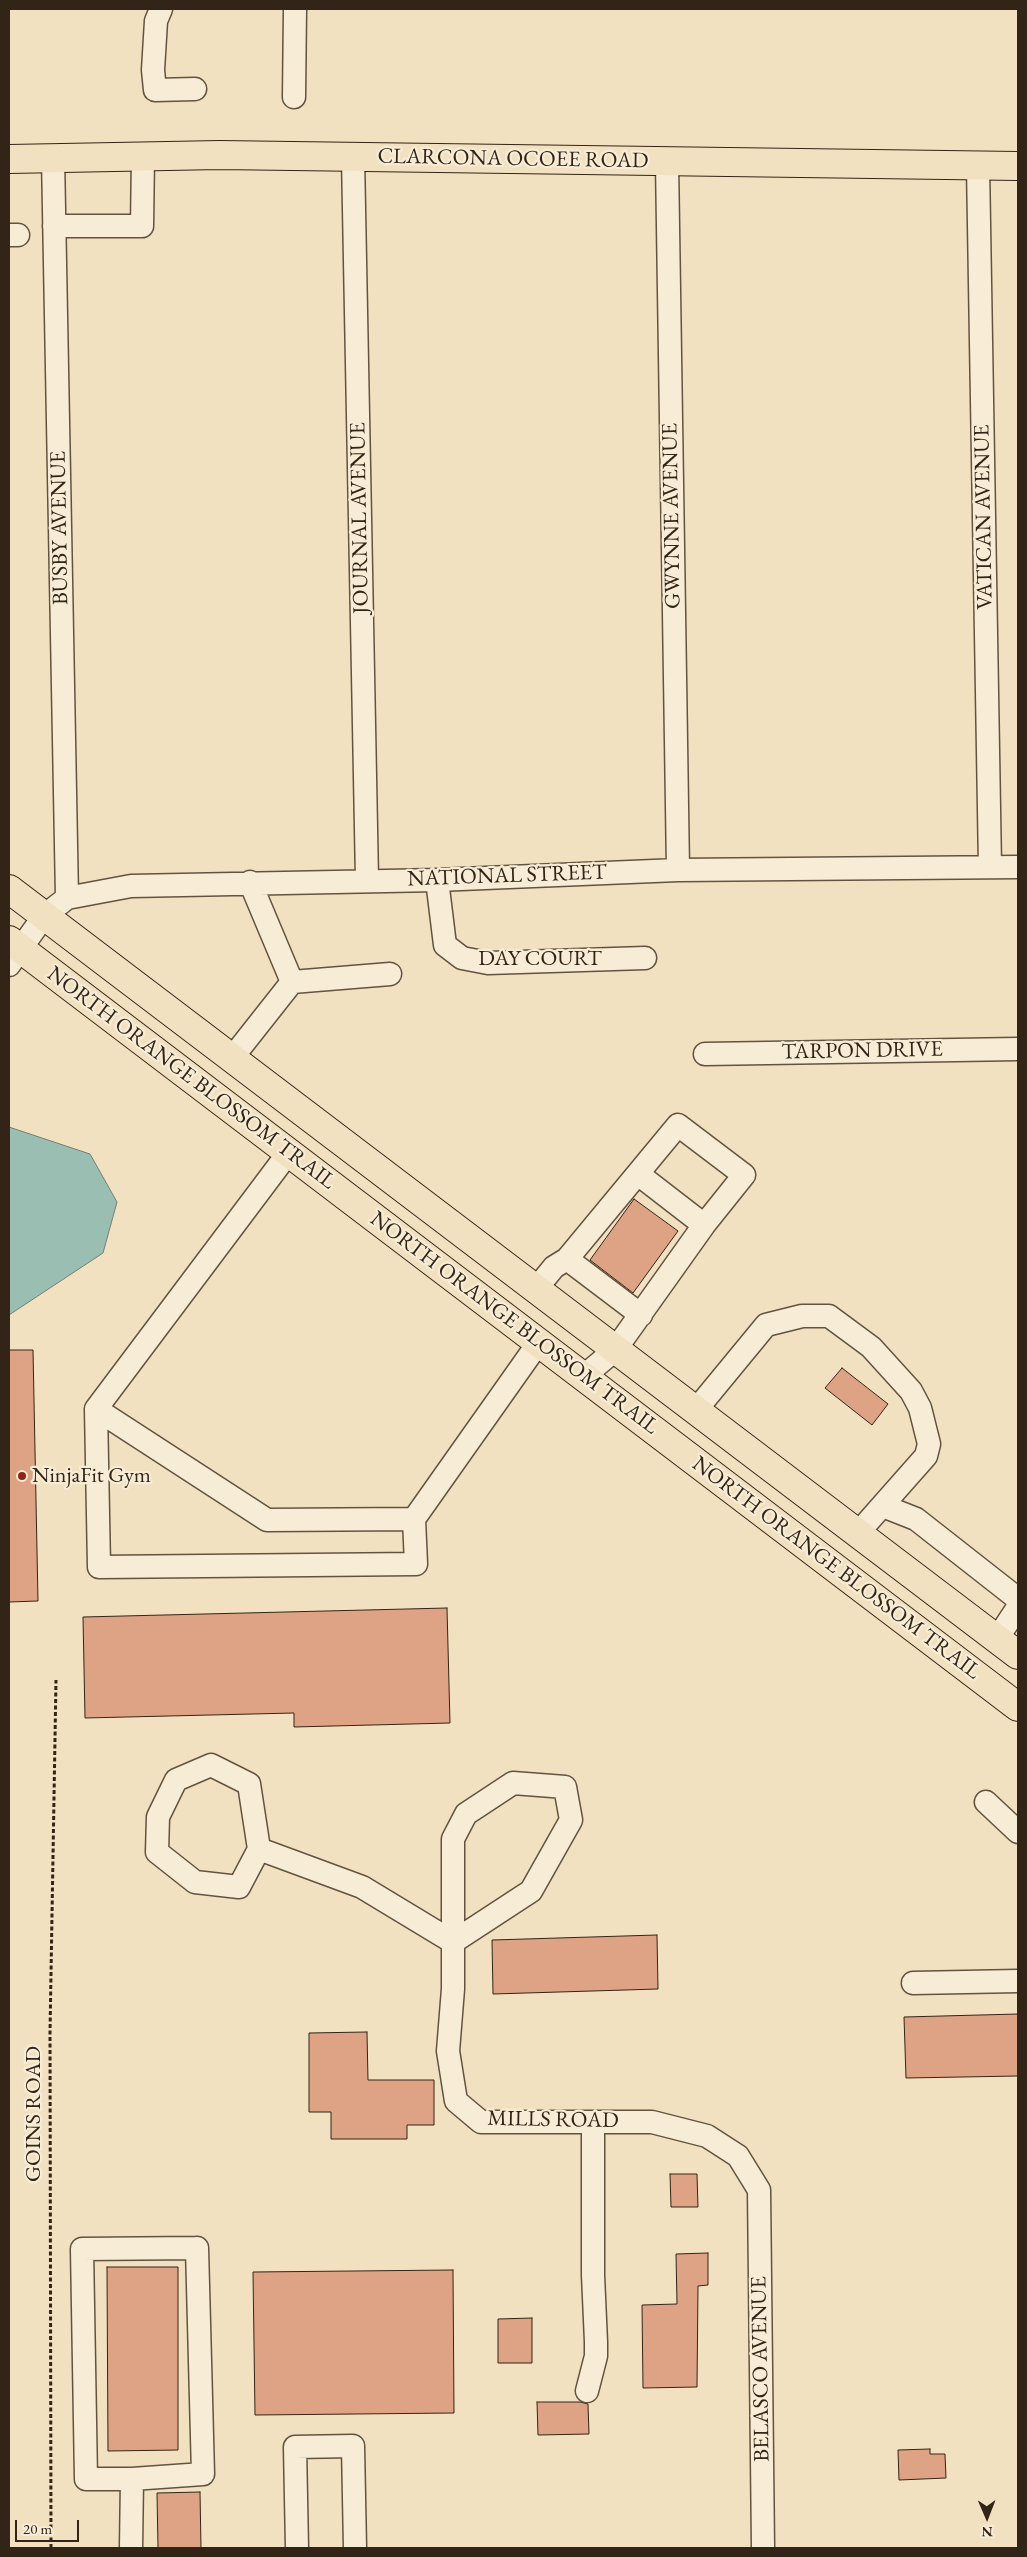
<!DOCTYPE html>
<style>
body{margin:0}
#map{position:relative;width:1027px;height:2557px;overflow:hidden;background:#f2e1c0;font-family:"EB Garamond",serif}
canvas{display:block}
.frame{position:absolute;inset:0;border:10px solid #322417;pointer-events:none}
.north{position:absolute;left:962px;top:2492px;width:50px;height:50px;-webkit-text-stroke:4px #f7ecd6;paint-order:stroke;rotate:179deg;font-size:14px;font-weight:700;line-height:20px;text-align:center;color:#322417}
.north::after{content:'';display:block;margin:auto;width:18px;height:22px;background:#322417;clip-path:polygon(50% 0,100% 100%,50% 72%,0 100%)}
.scale{position:absolute;left:15px;top:2520px;width:64px;height:22px;box-sizing:border-box;border:2px solid #322417;border-top:0;padding-left:6px;font-size:15px;line-height:18px;white-space:nowrap;color:#322417;-webkit-text-stroke:4px #f7ecd6;paint-order:stroke}
</style>
<div id="map">
<canvas width="1027" height="2557"></canvas>
<div class="frame"></div>
<div class="north">N</div>
<div class="scale">20 m</div>
</div>
<script>
const context = document.querySelector('canvas').getContext('2d');
context.lineJoin = 'round';
function fill(path, color) { context.fillStyle = color; context.fill(path, 'evenodd'); }
const shape = rows => new Path2D(rows.map(r => 'M' + r).join(''));
function trace(path, color, width, dash) { context.strokeStyle = color; context.lineWidth = width; context.lineCap = dash ? 'butt' : 'round'; context.setLineDash(dash || []); context.stroke(path); }
function write(font, color, halo, rows, align = 'center') {
  context.font = font + ' "EB Garamond",serif'; context.lineWidth = 4.5; context.setLineDash([]); context.textBaseline = 'middle'; context.strokeStyle = halo; context.fillStyle = color; for (const [text, x, y, turn = 0] of rows) {
    context.save(); context.translate(x, y); context.rotate((+turn || 0) * Math.PI / 180); context.textAlign = isNaN(turn) ? turn : align; if (halo) context.strokeText(text, 0, 0); context.fillText(text, 0, 0); context.restore();
  }
}
const water = shape([
 [9,1127,90,1154,117,1202,103,1253,9,1315,9,1127]
]);
fill(water, '#9bbeb2');
trace(water, '#718074', 1);
const building = shape([
 [634,1199,678,1231,633,1293,590,1260,634,1199],
 [9,1350,33,1350,38,1601,9,1602,9,1350],
 [842,1368,888,1404,872,1425,825,1388,842,1368],
 [447,1608,450,1723,294,1727,294,1713,85,1718,83,1617,447,1608],
 [657,1935,658,1989,493,1994,492,1940,657,1935],
 [1018,2014,1018,2076,906,2078,904,2017,1018,2014],
 [367,2032,368,2080,434,2080,434,2125,407,2125,407,2139,331,2139,331,2112,309,2112,309,2033,367,2032],
 [670,2174,697,2174,698,2207,671,2207,670,2174],
 [708,2253,708,2285,698,2286,697,2387,643,2388,642,2305,677,2304,676,2254,708,2253],
 [107,2267,178,2267,178,2450,108,2451,107,2267],
 [453,2270,454,2413,255,2415,253,2272,453,2270],
 [532,2318,532,2363,498,2363,498,2319,532,2318],
 [537,2402,580,2402,588,2404,589,2434,538,2435,537,2402],
 [930,2449,930,2454,945,2454,946,2478,899,2480,898,2450,930,2449],
 [200,2492,201,2548,158,2548,157,2493,200,2492]
]);
fill(building, '#dea284');
trace(building, '#322417', 1);
const minor = shape([
 [161,9,156,21,153,70,155,90,195,89],
 [294,97,295,9],
 [53,157,67,898],
 [353,157,367,880],
 [667,162,678,870],
 [978,166,990,867],
 [54,226,142,226,143,156],
 [9,235,18,235],
 [437,880,445,945,462,958,488,963,645,958],
 [9,965,44,916,67,898,131,886,437,880,678,870,1018,867],
 [292,982,390,974],
 [705,1054,1018,1049],
 [232,1058,292,982,250,882],
 [289,1152,96,1409,99,1567,416,1564,414,1519,539,1342],
 [638,1174,704,1225],
 [567,1259,641,1315],
 [536,1289,554,1267,567,1259,678,1125,744,1175,704,1225,615,1350,584,1376],
 [96,1409,267,1520,414,1519],
 [696,1410,766,1325,802,1316,829,1316,871,1347,911,1391,920,1408,929,1444,926,1456,858,1533],
 [883,1506,916,1519,1018,1599],
 [997,1639,1018,1607],
 [986,1802,1018,1832],
 [259,1849,249,1784,211,1765,176,1780,158,1817,157,1852,195,1882,239,1887,259,1849,362,1887,453,1942,531,1891,571,1820,565,1787,513,1783,466,1814,453,1839,453,1989,448,2051,456,2101,481,2122,652,2122,707,2136,738,2156,759,2190,763,2548],
 [913,1983,1018,1981],
 [197,2248,203,2474,132,2479,86,2479,82,2249,197,2248],
 [587,2391,596,2356,596,2342,593,2275,593,2122],
 [131,2548,132,2479],
 [297,2548,295,2447,353,2446,355,2548]
]);
const major = shape([
 [9,159,220,155,1018,166],
 [9,889,1018,1655],
 [9,940,1018,1707]
]);
trace(minor, '#625341', 25);
trace(major, '#322417', 30);
trace(shape([
 [51,2548,50,2033,56,1680]
]), '#322417', 3, [4, 2.5]);
trace(minor, '#f7ecd6', 22);
trace(major, '#f2e1c0', 28);
for (const [x, y, r, color] of [
 [22,1476,5,"#8f2418"]
]) { const dot = new Path2D(); dot.arc(x, y, r, 0, 2 * Math.PI); context.fillStyle = color; context.fill(dot); trace(dot, '#f7ecd6', 2); }
write('22px', '#322417', '#f7ecd6', [
 ["CLARCONA OCOEE ROAD",513,159,1],
 ["GWYNNE AVENUE",672,516,-91],
 ["VATICAN AVENUE",984,517,-91],
 ["JOURNAL AVENUE",360,518,-91],
 ["BUSBY AVENUE",60,528,-91],
 ["NATIONAL STREET",507,876,-2],
 ["DAY COURT",540,959],
 ["TARPON DRIVE",862,1051,-1],
 ["NORTH ORANGE BLOSSOM TRAIL",191,1078,37],
 ["NORTH ORANGE BLOSSOM TRAIL",514,1323,37],
 ["NORTH ORANGE BLOSSOM TRAIL",836,1568,37],
 ["GOINS ROAD",34,2114,-90],
 ["MILLS ROAD",553,2120,1],
 ["BELASCO AVENUE",761,2369,-91]
]);
write('22px', '#322417', '#f7ecd6', [
 ["NinjaFit Gym",32,1476]
], 'left');
</script>
